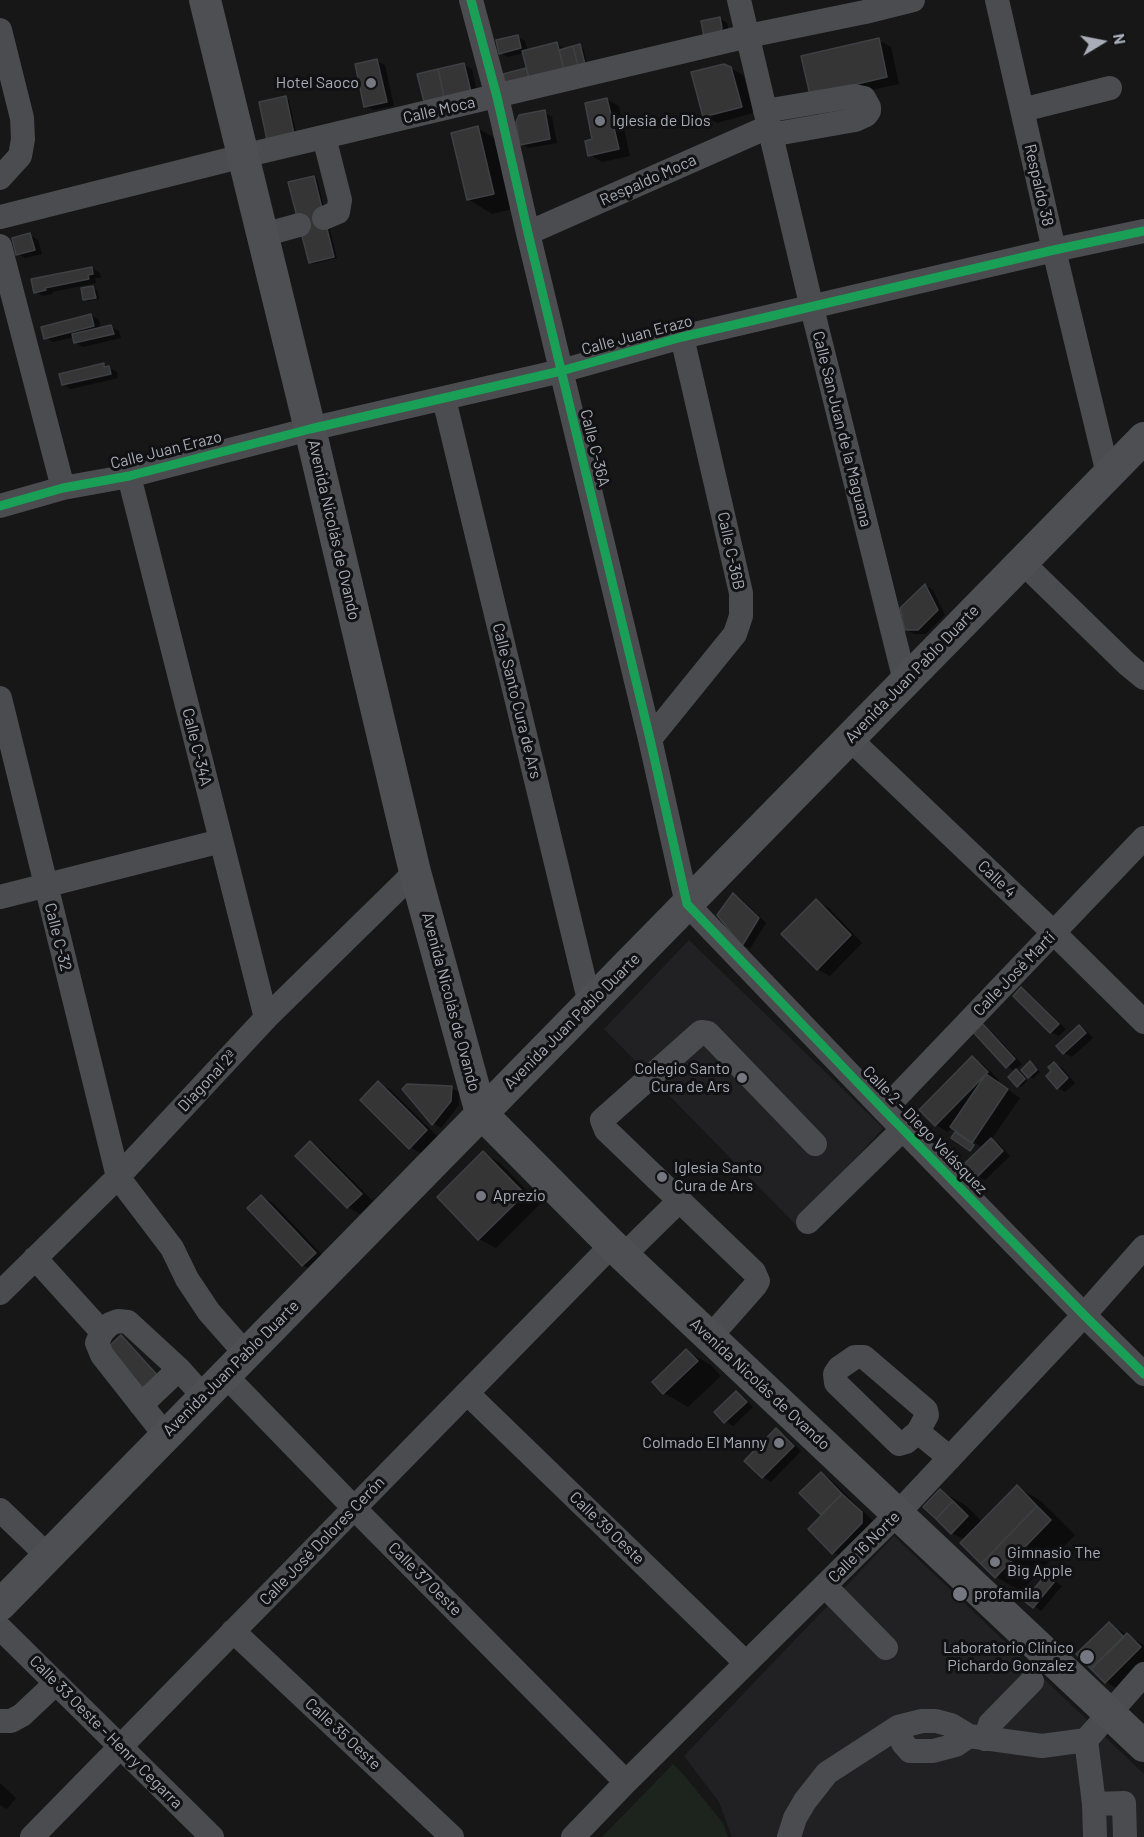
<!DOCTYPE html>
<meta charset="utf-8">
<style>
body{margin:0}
#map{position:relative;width:1144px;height:1837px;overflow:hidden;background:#171717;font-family:Barlow,sans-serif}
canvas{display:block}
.north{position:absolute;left:1072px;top:12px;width:60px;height:60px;-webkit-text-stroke:4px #111113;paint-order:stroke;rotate:80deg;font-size:16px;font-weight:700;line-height:24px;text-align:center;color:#a8adb8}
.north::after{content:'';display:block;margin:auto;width:21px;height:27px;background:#a8adb8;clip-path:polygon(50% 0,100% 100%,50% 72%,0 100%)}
</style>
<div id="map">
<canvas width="1144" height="1837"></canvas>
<div class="north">N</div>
</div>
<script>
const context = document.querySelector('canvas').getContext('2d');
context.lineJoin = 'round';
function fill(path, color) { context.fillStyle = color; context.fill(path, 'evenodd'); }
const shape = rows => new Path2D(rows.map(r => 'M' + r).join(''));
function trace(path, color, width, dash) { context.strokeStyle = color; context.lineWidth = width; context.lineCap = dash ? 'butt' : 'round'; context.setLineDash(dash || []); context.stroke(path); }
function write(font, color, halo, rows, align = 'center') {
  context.font = font + ' Barlow,sans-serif'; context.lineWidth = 6; context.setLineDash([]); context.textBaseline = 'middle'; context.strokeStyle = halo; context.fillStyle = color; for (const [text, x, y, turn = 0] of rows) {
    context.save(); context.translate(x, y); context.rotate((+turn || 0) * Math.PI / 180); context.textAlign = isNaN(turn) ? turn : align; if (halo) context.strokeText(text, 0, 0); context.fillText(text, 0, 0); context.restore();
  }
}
fill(shape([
 [689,940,883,1128,796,1225,604,1029],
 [894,1536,1144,1774,1144,1837,732,1837,719,1802,684,1756]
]), '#212123');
fill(shape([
 [673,1764,683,1774,723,1823,728,1837,602,1837]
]), '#1d241e');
fill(shape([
 [720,18,727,23,730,33,706,36],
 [517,36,525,41,528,51,557,44,565,49,580,46,583,48,588,66,511,85,526,70,529,73,524,53,508,57,500,53],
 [878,40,891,47,899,84,823,101],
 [377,61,385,65,394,106,374,110,366,106],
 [464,65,472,69,478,97,434,110],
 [731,68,744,76,753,113,717,123,704,116],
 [286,98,289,100,297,136,272,141],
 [607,99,619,106,630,156,602,162,590,155],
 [544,112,552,117,557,143,529,148,522,144],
 [477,128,502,142,517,208,492,214,468,199],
 [314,177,317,179,337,258,313,264,310,262],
 [30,235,38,240,42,254,25,258,18,254],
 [92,268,100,273,101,278,95,278,96,283,52,292,53,294,43,296,36,292],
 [93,288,97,290,99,299,88,301,85,299],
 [91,315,99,320,101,329,111,327,119,331,121,338,83,347,75,342,74,337,53,342,46,338],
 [104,365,117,372,118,378,71,389,63,384],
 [925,585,933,590,945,615,926,634,914,634,906,629],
 [734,895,741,899,766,923,750,949,742,945],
 [816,901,829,908,862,943,830,976,817,969],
 [1021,989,1029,994,1066,1029,1059,1036,1051,1032],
 [981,1024,989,1029,1022,1064,1015,1070,1027,1081,1021,1087,1018,1086,1016,1072,1007,1066],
 [1080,1027,1087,1031,1093,1038,1072,1057,1064,1053],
 [972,1058,984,1065,999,1080,997,1082,1020,1098,991,1140,999,1144,1010,1156,985,1180,978,1176,983,1148,952,1127,948,1132,936,1125],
 [1054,1064,1062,1068,1075,1083,1065,1092,1058,1088,1053,1072],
 [1033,1065,1040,1072,1033,1079,1023,1070],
 [379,1083,391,1090,439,1138,422,1154,410,1147],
 [451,1088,459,1092,459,1105,441,1128,433,1123],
 [310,1143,322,1150,373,1201,360,1214,348,1207,297,1156],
 [483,1153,500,1163,540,1204,496,1248,479,1239],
 [261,1196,273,1203,327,1260,315,1272,303,1265],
 [686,1351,711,1365,721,1376,688,1407,664,1393],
 [737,1393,744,1397,753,1407,733,1426,725,1421],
 [776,1430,784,1434,801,1451,771,1482,763,1477,746,1461],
 [821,1474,829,1478,873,1521,845,1559,833,1552,824,1515,822,1514],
 [1017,1487,1041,1501,1075,1535,1021,1591,996,1577,965,1540,952,1533,941,1491,965,1505,983,1522],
 [1047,1575,1062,1586,1041,1611,1034,1606],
 [1109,1624,1144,1645,1144,1682,1130,1696,1106,1682],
 [0,1783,16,1798,7,1809,0,1805]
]), '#0007');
const building = shape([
 [720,17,722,28,719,33,704,37,701,21,720,17],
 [518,35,521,48,499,54,496,40,518,35],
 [879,38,887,77,810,95,801,56,879,38],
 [557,42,564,69,529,78,522,51,557,42],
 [580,44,585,64,578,66,573,46,580,44],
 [573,46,578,66,564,69,559,50,573,46],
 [377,59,387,102,364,107,355,64,377,59],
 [464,63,471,92,445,102,438,69,464,63],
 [724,64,731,67,742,107,703,117,691,72,724,64],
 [526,68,529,78,506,84,503,74,526,68],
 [438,69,445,102,425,106,417,74,438,69],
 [286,96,294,134,267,140,259,102,286,96],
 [607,98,619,149,588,156,585,141,592,139,585,103,607,98],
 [545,110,550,139,520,145,516,122,519,115,545,110],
 [478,126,494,194,467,200,451,133,478,126],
 [314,176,334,257,309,263,288,182,314,176],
 [30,233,35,250,16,255,12,238,30,233],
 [92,267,93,274,88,275,89,279,45,288,46,290,34,293,31,279,92,267],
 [93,286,96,298,83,300,81,288,93,286],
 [91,314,94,326,44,339,41,327,91,314],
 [111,325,114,334,74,343,72,334,111,325],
 [104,363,104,367,109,366,111,374,62,385,59,374,104,363],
 [925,584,938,610,918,630,905,630,900,608,925,584],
 [733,893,759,918,742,946,717,915,733,893],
 [816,899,851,935,817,970,781,934,816,899],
 [1021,987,1059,1024,1050,1033,1013,996,1021,987],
 [981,1022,1015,1059,1006,1068,972,1031,981,1022],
 [1079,1025,1086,1033,1063,1054,1056,1046,1079,1025],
 [972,1056,988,1072,935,1126,919,1110,972,1056],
 [1030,1061,1037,1070,1028,1078,1021,1070,1030,1061],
 [1054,1062,1068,1078,1057,1089,1046,1076,1051,1071,1048,1067,1054,1062],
 [1016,1069,1025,1079,1017,1087,1008,1077,1016,1069],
 [986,1074,1008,1089,972,1143,950,1127,986,1074],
 [378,1081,427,1130,409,1149,360,1100,378,1081],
 [407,1084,452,1086,451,1101,432,1125,402,1089,407,1084],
 [955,1132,974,1145,970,1151,951,1138,955,1132],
 [991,1138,1003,1151,977,1177,964,1164,991,1138],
 [310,1141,362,1194,347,1208,295,1156,310,1141],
 [483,1151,525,1194,478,1240,437,1197,483,1151],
 [261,1195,316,1253,302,1266,247,1208,261,1195],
 [121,1335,159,1377,144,1391,106,1349,121,1335],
 [686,1349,698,1361,663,1394,652,1382,686,1349],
 [736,1391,747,1402,724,1423,714,1412,736,1391],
 [776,1428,794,1446,762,1478,744,1461,776,1428],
 [821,1472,842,1494,821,1515,799,1493,821,1472],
 [1017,1485,1037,1506,981,1564,960,1543,1017,1485],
 [940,1489,953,1501,936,1519,923,1507,940,1489],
 [842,1494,862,1512,862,1523,832,1554,808,1529,842,1494],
 [953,1501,968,1516,951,1534,936,1519,953,1501],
 [1037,1506,1051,1520,995,1578,981,1564,1037,1506],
 [1047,1573,1055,1581,1033,1608,1024,1601,1047,1573],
 [1109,1622,1124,1637,1091,1669,1076,1654,1109,1622],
 [1127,1633,1141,1647,1105,1683,1091,1669,1127,1633]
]);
fill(building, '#353536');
trace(building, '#3f4043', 1.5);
trace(shape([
 [471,0,497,97,528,233,650,739,687,904,884,1110,1084,1315,1144,1374],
 [739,0,812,308,905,681],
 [997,0,1054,250,1108,474],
 [0,30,22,118,23,139,20,156,0,178],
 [1022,110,1110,88],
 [765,111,854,96,864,98,869,107,869,111,866,115,855,120,770,135],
 [324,137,340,200,338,212,324,218],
 [0,217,243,156,748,36,865,12,913,0],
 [528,233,768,127],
 [263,235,299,225],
 [0,246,63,488],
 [444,399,590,1004],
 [129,476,266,1018],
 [0,506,63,488,129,476,310,429,561,371,682,337,1054,250,1144,231],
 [1022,562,1127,664,1144,678],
 [0,698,118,1177,172,1248,187,1279,209,1312,246,1354],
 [849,738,1053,932,1144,1022],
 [650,739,735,634,741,616,741,593,682,337],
 [0,897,221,841],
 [884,1110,1144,838],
 [808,1222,903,1129],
 [623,1256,680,1200],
 [35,1258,102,1332],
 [0,1293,118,1177,266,1018,415,872],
 [710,1337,755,1286,758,1281,754,1272,606,1130,602,1120,701,1032,708,1033,815,1144],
 [225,1375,354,1508,626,1782],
 [467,1393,746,1663],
 [141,1405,179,1369],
 [918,1432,906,1442,899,1444,836,1383,835,1374,839,1368,855,1357,864,1357,926,1410,927,1415,918,1432,950,1458],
 [165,1435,102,1355,97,1343,102,1332,110,1324,118,1321,128,1322,179,1369,204,1397],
 [0,1510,48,1556],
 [825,1586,886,1648],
 [0,1628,212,1837],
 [233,1631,452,1837],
 [0,1721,11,1721,22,1715,56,1683],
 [898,1727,903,1743,910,1751,933,1751,956,1745,969,1736],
 [985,1739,990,1724,1032,1681],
 [1086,1740,1094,1804,1095,1837],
 [1094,1804,1124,1803,1125,1837],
 [32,1837,612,1245],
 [573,1837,626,1782,898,1513,1084,1315,1144,1247],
 [789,1837,795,1818,805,1801,827,1773,898,1727,922,1721,936,1721,951,1725,969,1736,1042,1746,1086,1740,1144,1674]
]), '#4b4c50', 24);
trace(shape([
 [205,0,310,429,415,872,481,1113,612,1245,1144,1746],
 [0,1605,1144,438]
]), '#4d4f52', 32);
trace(shape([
 [471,0,497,97,528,233,650,739,687,904,884,1110,1084,1315,1144,1374],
 [0,506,63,488,129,476,310,429,561,371,682,337,1054,250,1144,231]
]), '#1a9f57', 9);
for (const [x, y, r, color] of [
 [371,83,6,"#757880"],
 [600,121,6,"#757880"],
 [742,1078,6,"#757880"],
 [662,1177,6,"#757880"],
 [481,1196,6,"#757880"],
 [779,1443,6,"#757880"],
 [995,1562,6,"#757880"],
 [960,1594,8,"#757880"],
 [1087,1657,8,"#757880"]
]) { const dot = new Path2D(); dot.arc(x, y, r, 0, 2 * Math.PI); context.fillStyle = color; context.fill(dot); trace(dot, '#111113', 2); }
write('16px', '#a8adb8', '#111113', [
 ["Hotel Saoco",359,83,"right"],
 ["Iglesia de Dios",612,121],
 ["Colegio Santo",730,1069,"right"],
 ["Cura de Ars",730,1087,"right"],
 ["Iglesia Santo",674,1168],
 ["Cura de Ars",674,1186],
 ["Aprezio",493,1196],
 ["Colmado El Manny",767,1443,"right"],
 ["Gimnasio The",1007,1553],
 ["Big Apple",1007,1571],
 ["profamila",974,1594],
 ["Laboratorio Clínico",1074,1648,"right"],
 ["Pichardo Gonzalez",1074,1666,"right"]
], 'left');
write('16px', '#a8adb8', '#111113', [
 ["Calle Moca",439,110,-13],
 ["Respaldo Moca",648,180,-24],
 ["Respaldo 38",1039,185,77],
 ["Calle Juan Erazo",637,335,-15],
 ["Calle San Juan de la Maguana",842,429,76],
 ["Calle C-36A",595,448,76],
 ["Calle Juan Erazo",166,450,-14],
 ["Avenida Nicolás de Ovando",334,530,77],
 ["Calle C-36B",731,551,78],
 ["Avenida Juan Pablo Duarte",912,674,-46],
 ["Calle Santo Cura de Ars",517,701,76],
 ["Calle C-34A",197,747,76],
 ["Calle 4",997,879,43],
 ["Calle C-32",58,937,76],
 ["Calle José Martí",1014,974,-46],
 ["Avenida Nicolás de Ovando",451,1002,75],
 ["Avenida Juan Pablo Duarte",572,1021,-45],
 ["Diagonal 2ª",207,1081,-47],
 ["Calle 2 - Diego Velásquez",925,1130,46],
 ["Avenida Juan Pablo Duarte",231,1368,-45],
 ["Avenida Nicolás de Ovando",760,1384,43],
 ["Calle 39 Oeste",607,1528,44],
 ["Calle José Dolores Cerón",322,1541,-46],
 ["Calle 16 Norte",864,1547,-45],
 ["Calle 37 Oeste",425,1579,45],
 ["Calle 33 Oeste - Henry Cegarra",106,1732,45],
 ["Calle 35 Oeste",343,1734,43]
]);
</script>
